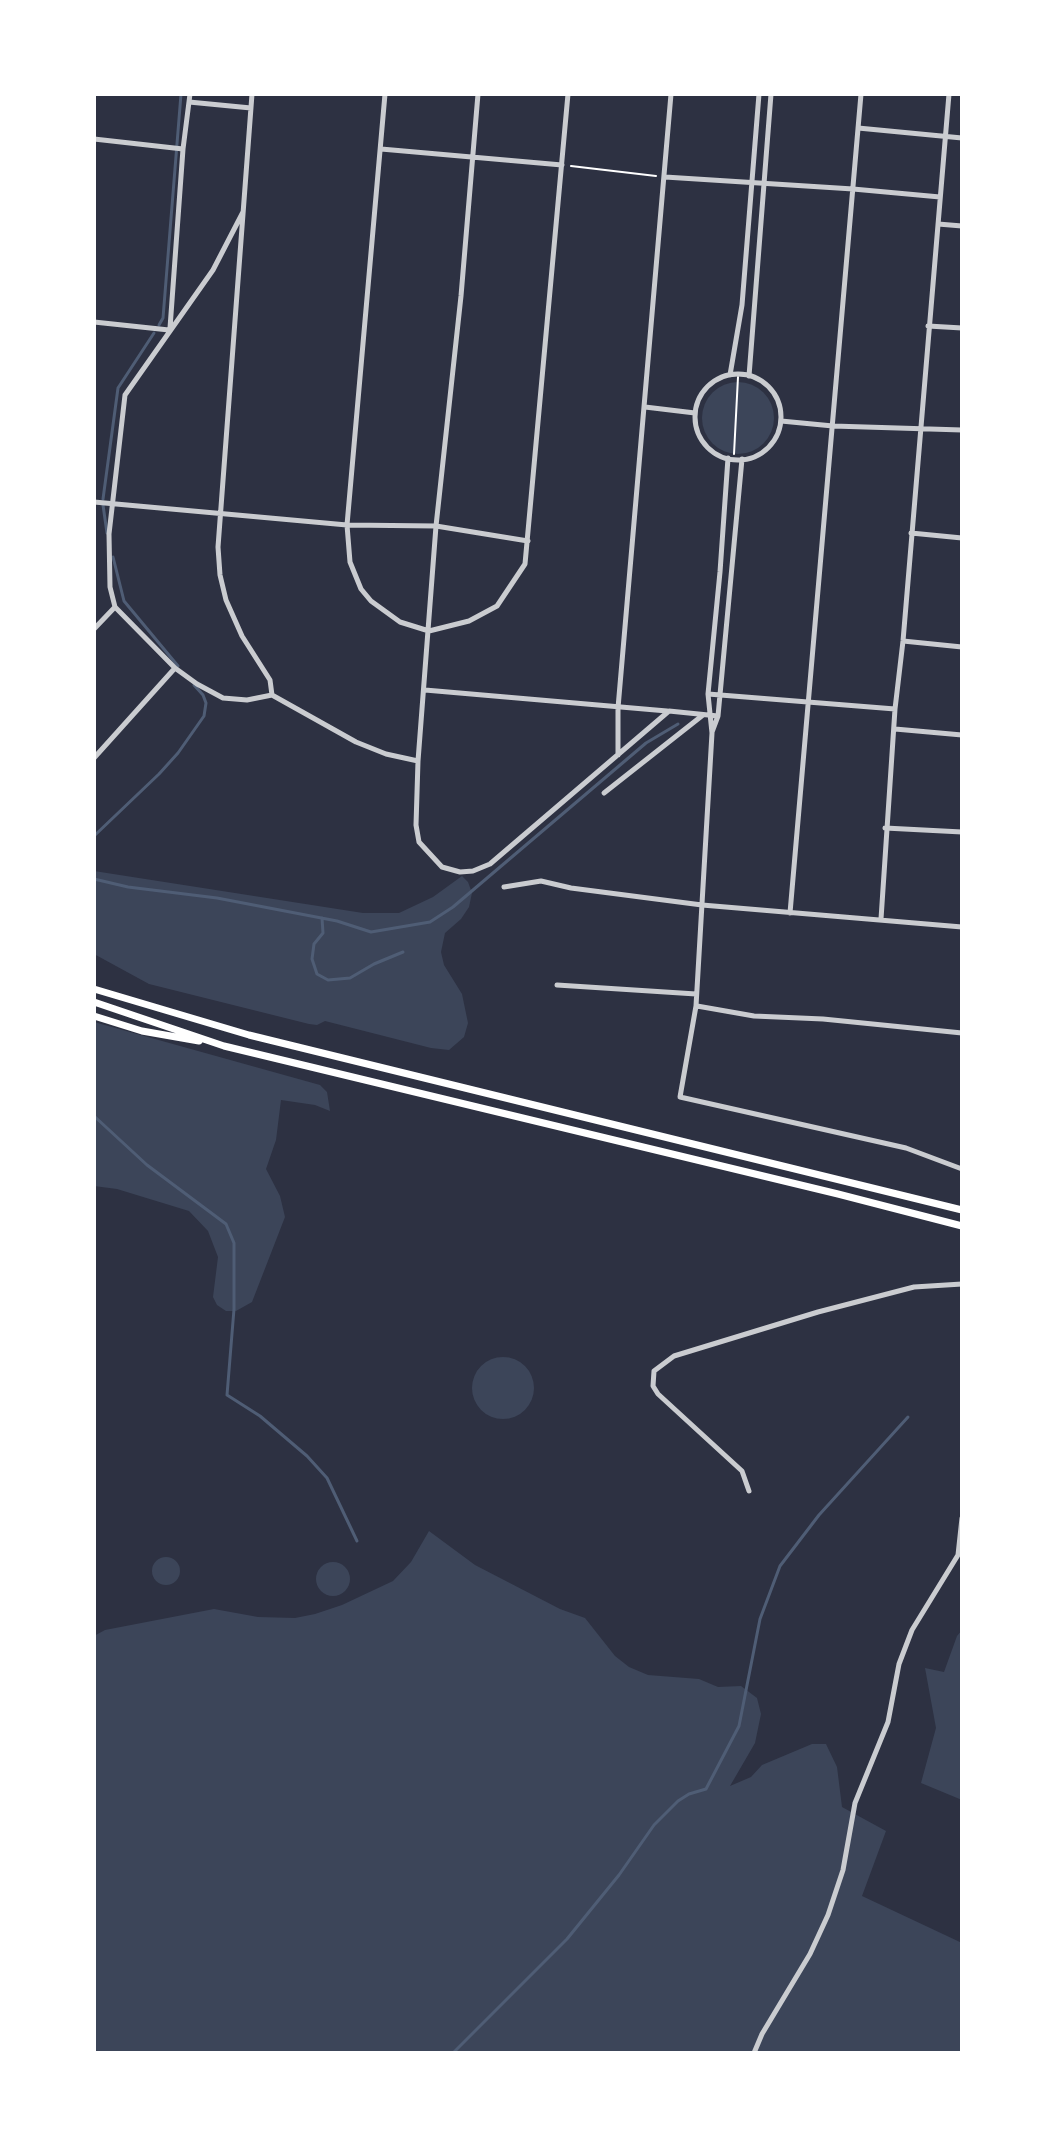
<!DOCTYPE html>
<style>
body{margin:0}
#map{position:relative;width:1056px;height:2147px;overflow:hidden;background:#2d3142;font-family:"Work Sans",sans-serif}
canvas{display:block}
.frame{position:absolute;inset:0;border:96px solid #fff;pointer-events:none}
</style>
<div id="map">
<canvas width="1056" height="2147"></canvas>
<div class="frame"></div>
</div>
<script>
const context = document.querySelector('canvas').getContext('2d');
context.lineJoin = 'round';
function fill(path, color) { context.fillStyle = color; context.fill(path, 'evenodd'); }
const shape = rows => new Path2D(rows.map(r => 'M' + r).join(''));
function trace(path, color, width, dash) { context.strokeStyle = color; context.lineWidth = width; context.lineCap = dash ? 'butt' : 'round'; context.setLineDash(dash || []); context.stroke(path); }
fill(shape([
 '702 418a36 36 0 1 1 72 0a36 36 0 1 1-72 0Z',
 [94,871,363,913,399,913,433,897,462,876,468,882,472,893,469,907,461,919,445,933,441,952,444,965,462,994,468,1023,464,1037,449,1050,431,1048,325,1021,317,1025,309,1024,149,984,94,954],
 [94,1022,320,1085,327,1092,330,1111,315,1105,281,1100,276,1140,266,1169,280,1196,285,1217,252,1302,236,1311,226,1311,217,1305,213,1297,218,1257,208,1231,189,1211,117,1189,94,1186],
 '472 1388a31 31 0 1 1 62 0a31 31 0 1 1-62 0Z',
 [429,1531,475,1565,560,1609,585,1618,615,1656,629,1667,648,1675,699,1679,718,1687,741,1686,757,1698,761,1714,755,1743,730,1786,751,1777,762,1765,812,1744,826,1744,837,1767,842,1807,886,1831,862,1896,962,1943,962,2053,94,2053,94,1636,105,1630,214,1609,258,1617,295,1618,315,1614,342,1605,393,1581,411,1562],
 '152 1571a14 14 0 1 1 28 0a14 14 0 1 1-28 0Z',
 '316 1579a17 17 0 1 1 34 0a17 17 0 1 1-34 0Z',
 [962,1630,962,1800,921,1783,936,1728,925,1668,944,1672,957,1636]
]), '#3c4559');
trace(shape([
 [159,325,163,318,181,94],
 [103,499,118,388,154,333],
 [103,505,107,533],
 [113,557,124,601,178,666],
 [94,836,159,774,178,753,204,716,206,703,203,695,194,685],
 [94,879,128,887,217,898,337,921,371,932,430,922,453,907,646,743,678,724],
 [322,918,323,933,314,944,312,959,317,974,328,980,350,978,374,964,403,952],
 [94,1116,147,1165,226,1224,234,1243,234,1309,227,1395,260,1416,307,1456,327,1478,357,1541],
 [453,2053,567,1939,619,1875,654,1825,678,1801,689,1794,706,1789,739,1726,760,1619,780,1566,819,1515,908,1417]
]), '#4f5d75', 3);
trace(shape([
 [571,166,656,176],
 [734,454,738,377]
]), '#fff', 2);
trace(shape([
 [252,94,218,547,220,575,226,600,242,636,270,680,272,695],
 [385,94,347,525,350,562,361,589,371,601,400,622,429,631,469,621,497,606,525,564,568,94],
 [478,94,461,296,436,526,418,761,416,825,419,842,442,867,460,872,473,871,490,864,669,711,718,716],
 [189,102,251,108],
 [858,128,962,138],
 [94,139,183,149],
 [381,149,562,165],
 [665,177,853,189,940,197],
 [243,212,213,270,125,395,109,534,110,587,115,607,175,668,197,684,223,698,247,700,272,695,356,742,386,754,418,761],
 [938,224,962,226],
 [94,322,169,330],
 [928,326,962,328],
 [170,328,183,149,190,94],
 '695 417a43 43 0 1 1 86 0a43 43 0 1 1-86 0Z',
 [730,375,742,305,759,94],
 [749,376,771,94],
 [645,407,695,413],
 [781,421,833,426,962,430],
 [728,458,720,572,708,694,712,733,696,1006,680,1097,906,1148,962,1169],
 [94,502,347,525,436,526,528,541],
 [911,533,962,538],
 [94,629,115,607],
 [903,641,962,647],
 [425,690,667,711],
 [708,694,895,709],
 [895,729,962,735],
 [712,732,718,716,742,459],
 [618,755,618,708,671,94],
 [94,758,175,668],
 [604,793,703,715],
 [885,828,962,832],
 [504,887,541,881,571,888,702,905,962,927],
 [790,913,861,94],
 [881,919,895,709,903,641,949,94],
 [557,985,696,994],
 [697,1006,754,1016,823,1019,962,1033],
 [749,1491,742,1471,658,1394,653,1386,654,1371,674,1356,818,1312,914,1287,962,1284],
 [754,2053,762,2034,810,1954,828,1915,843,1870,855,1803,888,1722,899,1664,912,1630,958,1555,962,1518]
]), '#caccd0', 5);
trace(shape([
 [94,989,249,1035,962,1210],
 [94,1002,224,1046,838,1194,962,1226],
 [94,1016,142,1031,199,1041]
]), '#fff', 7);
</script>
